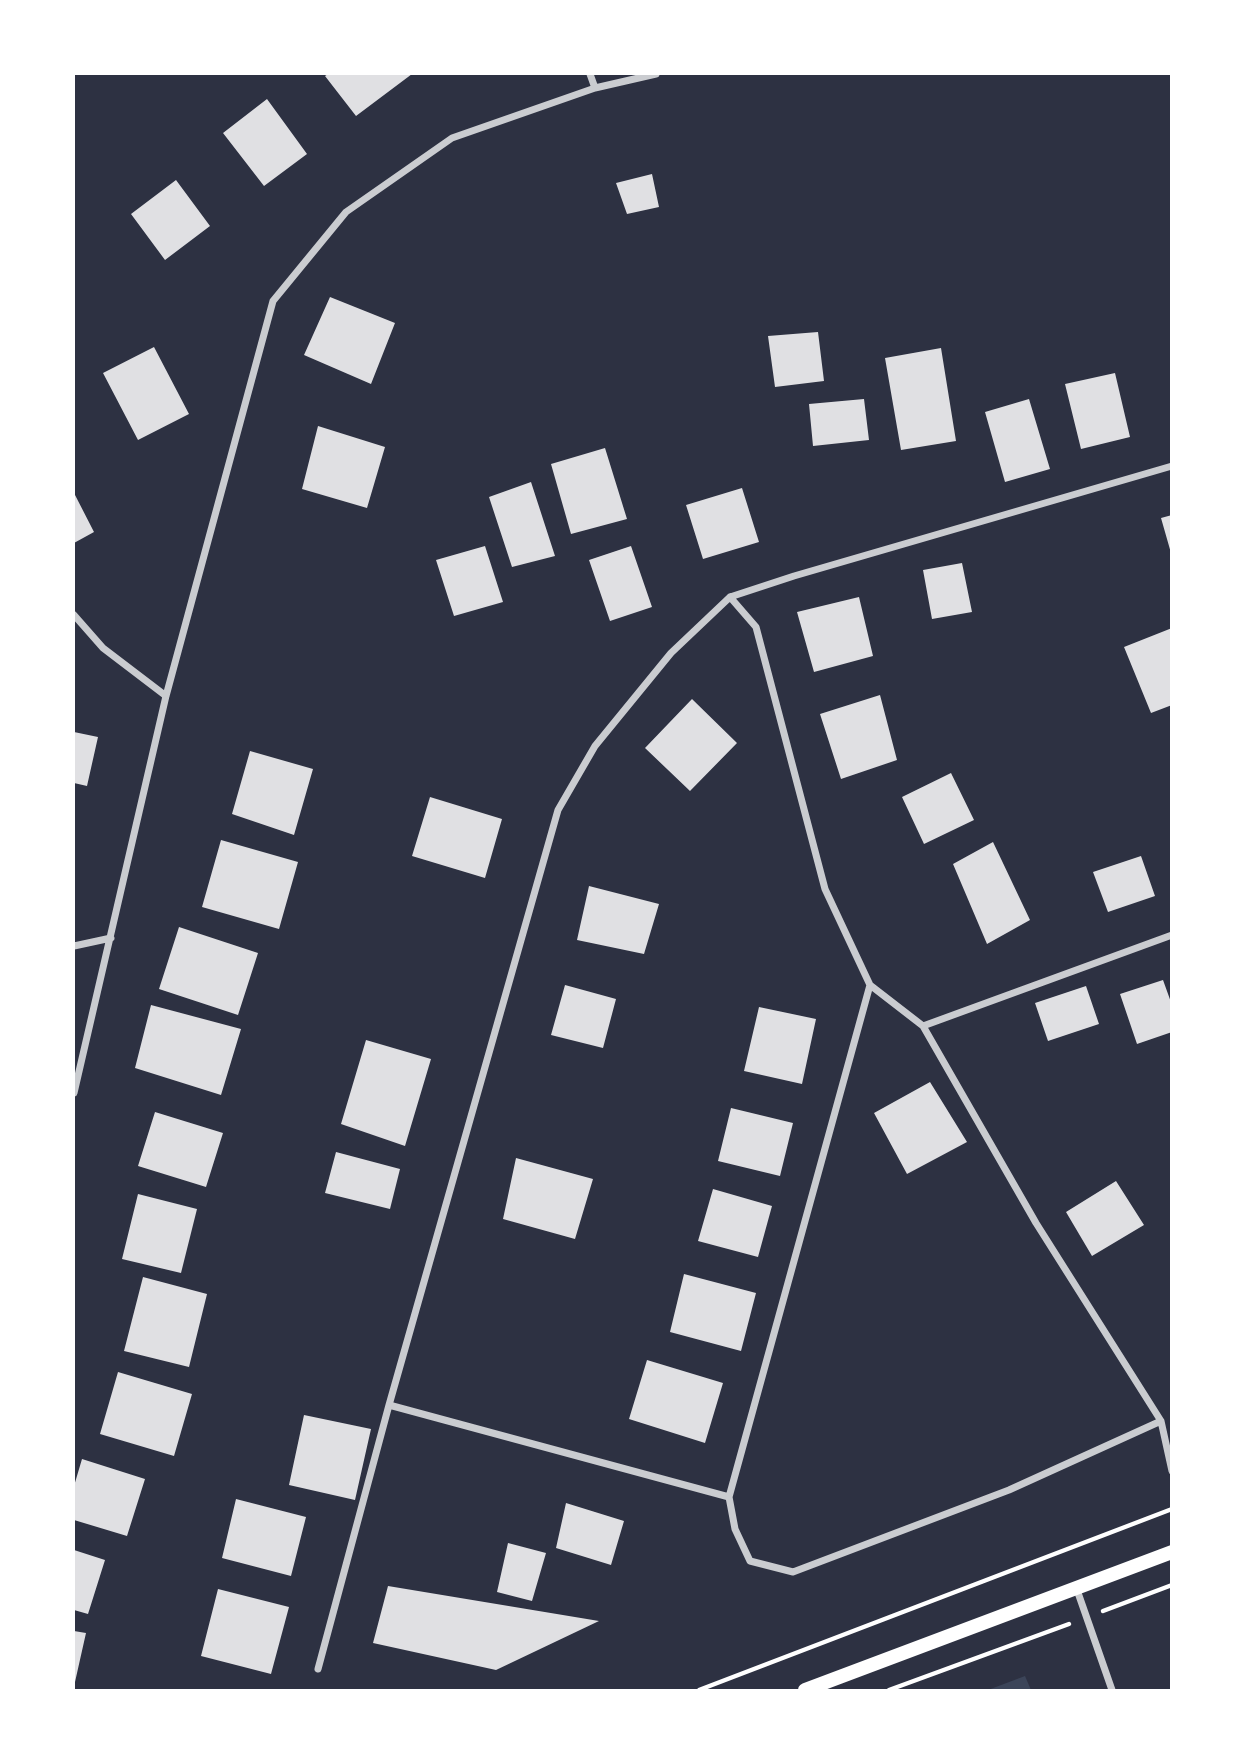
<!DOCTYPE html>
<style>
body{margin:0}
#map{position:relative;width:1245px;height:1764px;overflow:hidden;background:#2d3142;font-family:Raleway,sans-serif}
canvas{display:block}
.frame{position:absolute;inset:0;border:75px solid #fff;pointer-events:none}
</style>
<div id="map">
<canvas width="1245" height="1764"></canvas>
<div class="frame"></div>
</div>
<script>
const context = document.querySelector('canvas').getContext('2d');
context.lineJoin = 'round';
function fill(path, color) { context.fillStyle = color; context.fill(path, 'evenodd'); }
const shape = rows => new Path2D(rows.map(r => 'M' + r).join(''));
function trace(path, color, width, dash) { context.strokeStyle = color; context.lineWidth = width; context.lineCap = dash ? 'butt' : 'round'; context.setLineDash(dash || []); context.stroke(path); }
fill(shape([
 [1025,1676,1031,1690,988,1690]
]), '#3c4559');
fill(shape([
 [328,74,412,74,356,116,325,76],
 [267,99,307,154,264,186,223,133],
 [652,174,659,207,627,214,616,183],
 [176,180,210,226,165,260,131,214],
 [330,297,395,323,371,384,304,355],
 [818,332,824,381,775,387,768,336],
 [154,347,189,414,138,440,103,373],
 [941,348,956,441,901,450,885,358],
 [1115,373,1130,437,1081,449,1065,384],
 [864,399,869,440,813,446,809,404],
 [1029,399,1050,469,1005,482,985,412],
 [318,426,385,447,367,508,302,489],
 [605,448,627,519,571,534,551,464],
 [531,482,555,556,512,567,489,497],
 [742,488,759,542,703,559,686,505],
 [74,493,94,532,74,543],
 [1172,515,1172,553,1171,553,1161,518],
 [485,546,503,602,454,616,436,560],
 [631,546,652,607,610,621,589,560],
 [962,563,972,612,932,619,923,570],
 [859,597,873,656,814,672,797,612],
 [1172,628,1172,705,1151,713,1124,647],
 [880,695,897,760,841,779,820,714],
 [692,699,737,743,690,791,645,748],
 [74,732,98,737,87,786,74,783],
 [250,751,313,769,294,835,232,814],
 [951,773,974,820,924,844,902,797],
 [430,797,502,819,485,878,412,856],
 [221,840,298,862,279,929,202,907],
 [993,842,1030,920,987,944,953,864],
 [1141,856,1155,896,1108,912,1093,872],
 [589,886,659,904,644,954,577,940],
 [179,927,258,953,238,1015,159,989],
 [1163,980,1172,1005,1172,1032,1137,1044,1120,994],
 [565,985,616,999,603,1048,551,1035],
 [1086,986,1099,1024,1048,1041,1035,1003],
 [151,1005,241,1029,221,1095,135,1068],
 [759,1007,816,1019,802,1084,744,1071],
 [366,1040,431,1059,405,1146,341,1124],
 [930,1082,967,1142,907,1174,874,1113],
 [731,1108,793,1123,780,1176,718,1161],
 [155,1112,223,1133,206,1187,138,1166],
 [336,1152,400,1169,390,1209,325,1193],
 [516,1158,593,1179,575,1239,503,1219],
 [1116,1181,1144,1225,1092,1256,1066,1212],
 [713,1189,772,1206,758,1257,698,1241],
 [138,1194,197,1209,181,1273,122,1259],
 [684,1274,756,1293,741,1351,670,1332],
 [143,1277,207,1294,189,1367,124,1351],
 [647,1360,723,1383,705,1443,629,1419],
 [118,1372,192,1394,174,1456,100,1434],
 [304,1415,371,1429,355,1500,289,1485],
 [82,1459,145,1479,127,1536,74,1520,74,1486],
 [236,1499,306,1517,291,1576,222,1558],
 [566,1503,624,1521,611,1565,556,1548],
 [508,1543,546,1553,532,1601,497,1592],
 [74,1550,105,1560,88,1614,74,1610],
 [388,1586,599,1621,496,1670,373,1643],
 [218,1589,289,1607,271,1674,201,1656],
 [74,1631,86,1633,75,1682,74,1682]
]), '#e0e0e3');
trace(shape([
 [1103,1611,1172,1585],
 [699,1690,1172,1509],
 [889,1690,1069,1624]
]), '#fff', 4.5);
trace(shape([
 [590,74,595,88],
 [730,597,756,627,825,889,870,985,923,1026,1036,1223,1161,1421,1172,1471],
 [74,615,103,648,166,696],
 [74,946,111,938],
 [923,1026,1172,935],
 [74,1093,166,696,273,301,346,212,452,138,595,88,656,74],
 [389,1405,729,1497,735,1529,750,1561,793,1572,1009,1490,1161,1421],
 [729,1497,870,985],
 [1076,1587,1112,1690],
 [318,1669,389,1405,558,810,595,746,671,653,730,597,794,576,1172,466]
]), '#caccd0', 7);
trace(shape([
 [805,1690,1172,1552]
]), '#fff', 14);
</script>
